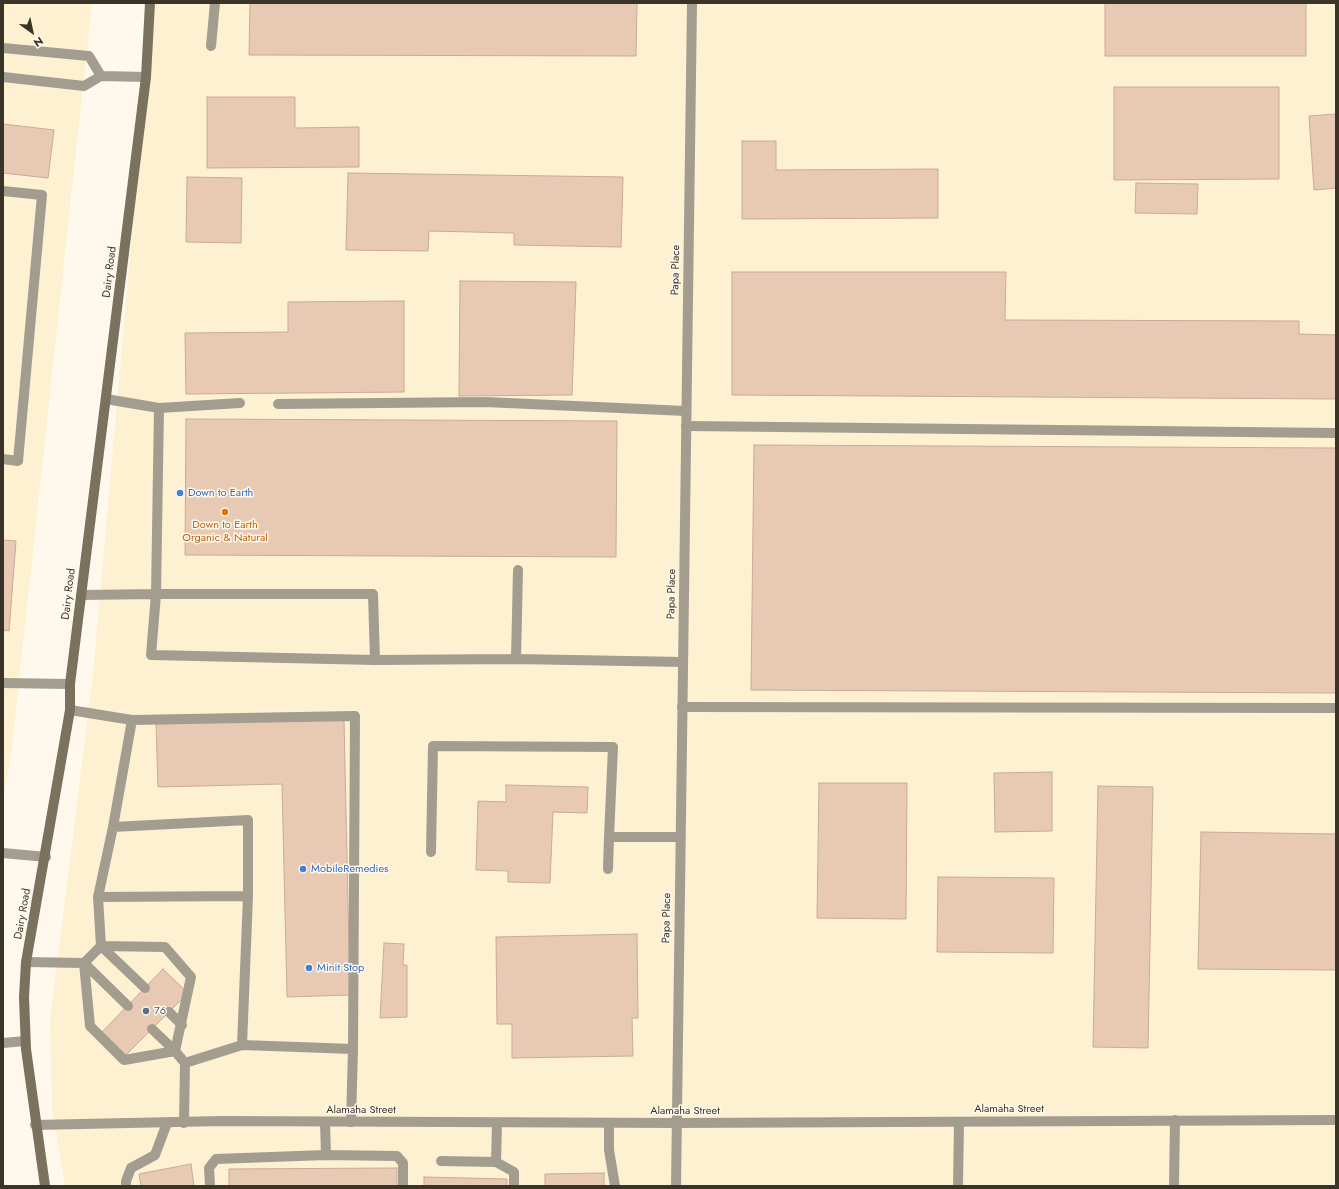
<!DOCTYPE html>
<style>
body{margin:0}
#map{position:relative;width:1339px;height:1189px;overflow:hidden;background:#fef9ec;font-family:Jost,sans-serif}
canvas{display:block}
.frame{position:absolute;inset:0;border:4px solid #3a3428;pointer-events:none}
.north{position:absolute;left:12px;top:12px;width:40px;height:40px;-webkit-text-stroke:3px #fef9ec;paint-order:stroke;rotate:147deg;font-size:11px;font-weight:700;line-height:16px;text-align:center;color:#3a3428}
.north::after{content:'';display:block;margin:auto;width:14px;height:18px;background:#3a3428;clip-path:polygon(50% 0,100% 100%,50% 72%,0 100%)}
</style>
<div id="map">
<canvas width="1339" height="1189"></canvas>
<div class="frame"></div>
<div class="north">N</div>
</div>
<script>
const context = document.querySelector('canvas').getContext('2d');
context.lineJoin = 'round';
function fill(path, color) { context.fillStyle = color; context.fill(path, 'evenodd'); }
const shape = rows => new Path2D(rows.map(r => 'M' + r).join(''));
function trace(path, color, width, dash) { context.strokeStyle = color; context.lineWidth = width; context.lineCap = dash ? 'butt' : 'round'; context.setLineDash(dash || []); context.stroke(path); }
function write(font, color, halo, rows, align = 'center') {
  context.font = font + ' Jost,sans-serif'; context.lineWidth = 3; context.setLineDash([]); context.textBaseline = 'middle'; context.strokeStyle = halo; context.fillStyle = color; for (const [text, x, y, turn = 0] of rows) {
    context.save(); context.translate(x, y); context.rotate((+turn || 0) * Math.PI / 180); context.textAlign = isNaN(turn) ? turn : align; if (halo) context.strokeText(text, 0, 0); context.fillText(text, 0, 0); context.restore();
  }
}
fill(shape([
 [3,3,92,3,12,746,3,800],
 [150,3,1336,3,1336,1186,65,1186,52,1110,50,1021,93,673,146,77]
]), '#fef1d1');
const building = shape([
 [250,3,637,3,636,56,249,55,250,3],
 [1105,3,1306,3,1306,56,1105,56,1105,3],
 [1114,87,1279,87,1279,179,1114,180,1114,87],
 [207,97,295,97,295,128,359,127,359,167,207,168,207,97],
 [1336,114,1336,188,1314,190,1309,116,1336,114],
 [3,124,54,130,48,178,3,173,3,124],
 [742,141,776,141,776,170,938,169,938,218,742,219,742,141],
 [348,173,623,177,621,247,514,245,514,233,429,231,428,251,346,250,348,173],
 [187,177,242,178,241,243,186,242,187,177],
 [1136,183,1198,184,1197,214,1135,213,1136,183],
 [732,272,1006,272,1005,320,1299,321,1299,334,1336,335,1336,399,732,395,732,272],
 [460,281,576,282,572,395,459,396,460,281],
 [404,301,404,392,186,394,185,333,288,332,288,302,404,301],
 [186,419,617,421,616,557,185,555,186,419],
 [754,445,1336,448,1336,693,751,690,754,445],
 [3,540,16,541,9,631,3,630,3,540],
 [344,719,350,995,287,997,282,784,158,787,156,724,344,719],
 [1052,772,1052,831,995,832,994,773,1052,772],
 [819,783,907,783,906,919,817,918,819,783],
 [506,785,588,787,587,813,553,812,550,883,508,882,508,871,476,870,478,801,506,802,506,785],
 [1098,786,1153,787,1148,1048,1093,1047,1098,786],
 [1201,832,1336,834,1336,970,1198,969,1201,832],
 [938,877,1054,878,1053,953,937,952,938,877],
 [637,934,638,1018,632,1018,633,1056,512,1058,512,1024,497,1024,496,937,637,934],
 [384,943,404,944,403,965,407,965,407,1017,380,1018,384,943],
 [163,969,188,993,126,1055,102,1032,163,969],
 [191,1164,194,1186,141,1186,139,1174,191,1164],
 [397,1168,397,1186,229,1186,229,1169,397,1168],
 [604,1173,604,1186,545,1186,545,1174,604,1173],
 [424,1177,507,1179,507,1186,424,1186,424,1177]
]);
fill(building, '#e7c9b4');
trace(building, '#c8ac97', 1);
trace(shape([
 [211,46,215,3],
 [3,48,89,56,101,76],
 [3,77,84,86,101,76,146,77],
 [3,191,42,195,18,461,3,459],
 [278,404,485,402,686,411],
 [159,408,240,403],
 [686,426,1336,433],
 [81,595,156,594,373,594,375,660,151,655,156,594,159,408,106,399],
 [516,659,518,570],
 [375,660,516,659,683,662],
 [682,707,1336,708],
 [70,710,132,720,355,716,353,1049,242,1045,248,896,248,820,113,827],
 [132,720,113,827,98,897,101,946,145,988],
 [431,852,433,746,613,747,609,837,680,837],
 [3,853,46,857],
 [608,869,609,837],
 [98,897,248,896],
 [26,962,84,963,128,1006],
 [84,963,101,946,165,947,191,977,175,1051],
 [84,963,90,1026,124,1060,175,1051],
 [169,1012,182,1025],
 [152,1029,175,1051,185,1063],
 [3,1043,25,1041],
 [325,1122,326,1155],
 [351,1122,353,1049],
 [184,1123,185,1063,242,1045],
 [609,1123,609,1150,615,1186],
 [441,1161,496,1162,497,1123],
 [496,1162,514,1172,514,1186],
 [126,1186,126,1181,131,1168,155,1155,167,1123],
 [210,1186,209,1168,216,1159,326,1155,397,1156,403,1163,403,1186],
 [958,1186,959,1122],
 [1174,1186,1175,1120]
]), '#a39d90', 10);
trace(shape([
 [3,683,70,684],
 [35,1125,222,1121,676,1123,1336,1120],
 [676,1186,692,3]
]), '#a39d90', 10);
trace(shape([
 [45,1186,26,1049,24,997,26,962,70,710,70,684,146,77,150,3]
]), '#7a715f', 10);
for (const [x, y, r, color] of [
 [180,493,4,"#3f7fe0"],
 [225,512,4,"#e8710a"],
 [303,869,4,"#3f7fe0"],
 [309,968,4,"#3f7fe0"],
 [146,1011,4,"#5c6f8a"]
]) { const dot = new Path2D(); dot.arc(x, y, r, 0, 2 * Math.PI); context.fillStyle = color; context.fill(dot); trace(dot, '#fef9ec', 1.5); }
write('11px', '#3a3428', '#fef9ec', [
 ["Papa Place",676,270,-89],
 ["Dairy Road",110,272,-83],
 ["Dairy Road",69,594,-83],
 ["Papa Place",672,594,-89],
 ["Dairy Road",23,914,-80],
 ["Papa Place",667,918,-89],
 ["Alamaha Street",1009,1109],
 ["Alamaha Street",361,1110],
 ["Alamaha Street",685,1111]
]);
write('11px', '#366cbe', '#fef9ec', [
 ["Down to Earth",188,493],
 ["MobileRemedies",311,869],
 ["Minit Stop",317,968]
], 'left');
write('11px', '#c56008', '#fef9ec', [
 ["Down to Earth",225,525],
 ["Organic & Natural",225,538]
]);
write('11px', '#4e5e75', '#fef9ec', [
 ["76",154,1011]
], 'left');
</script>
